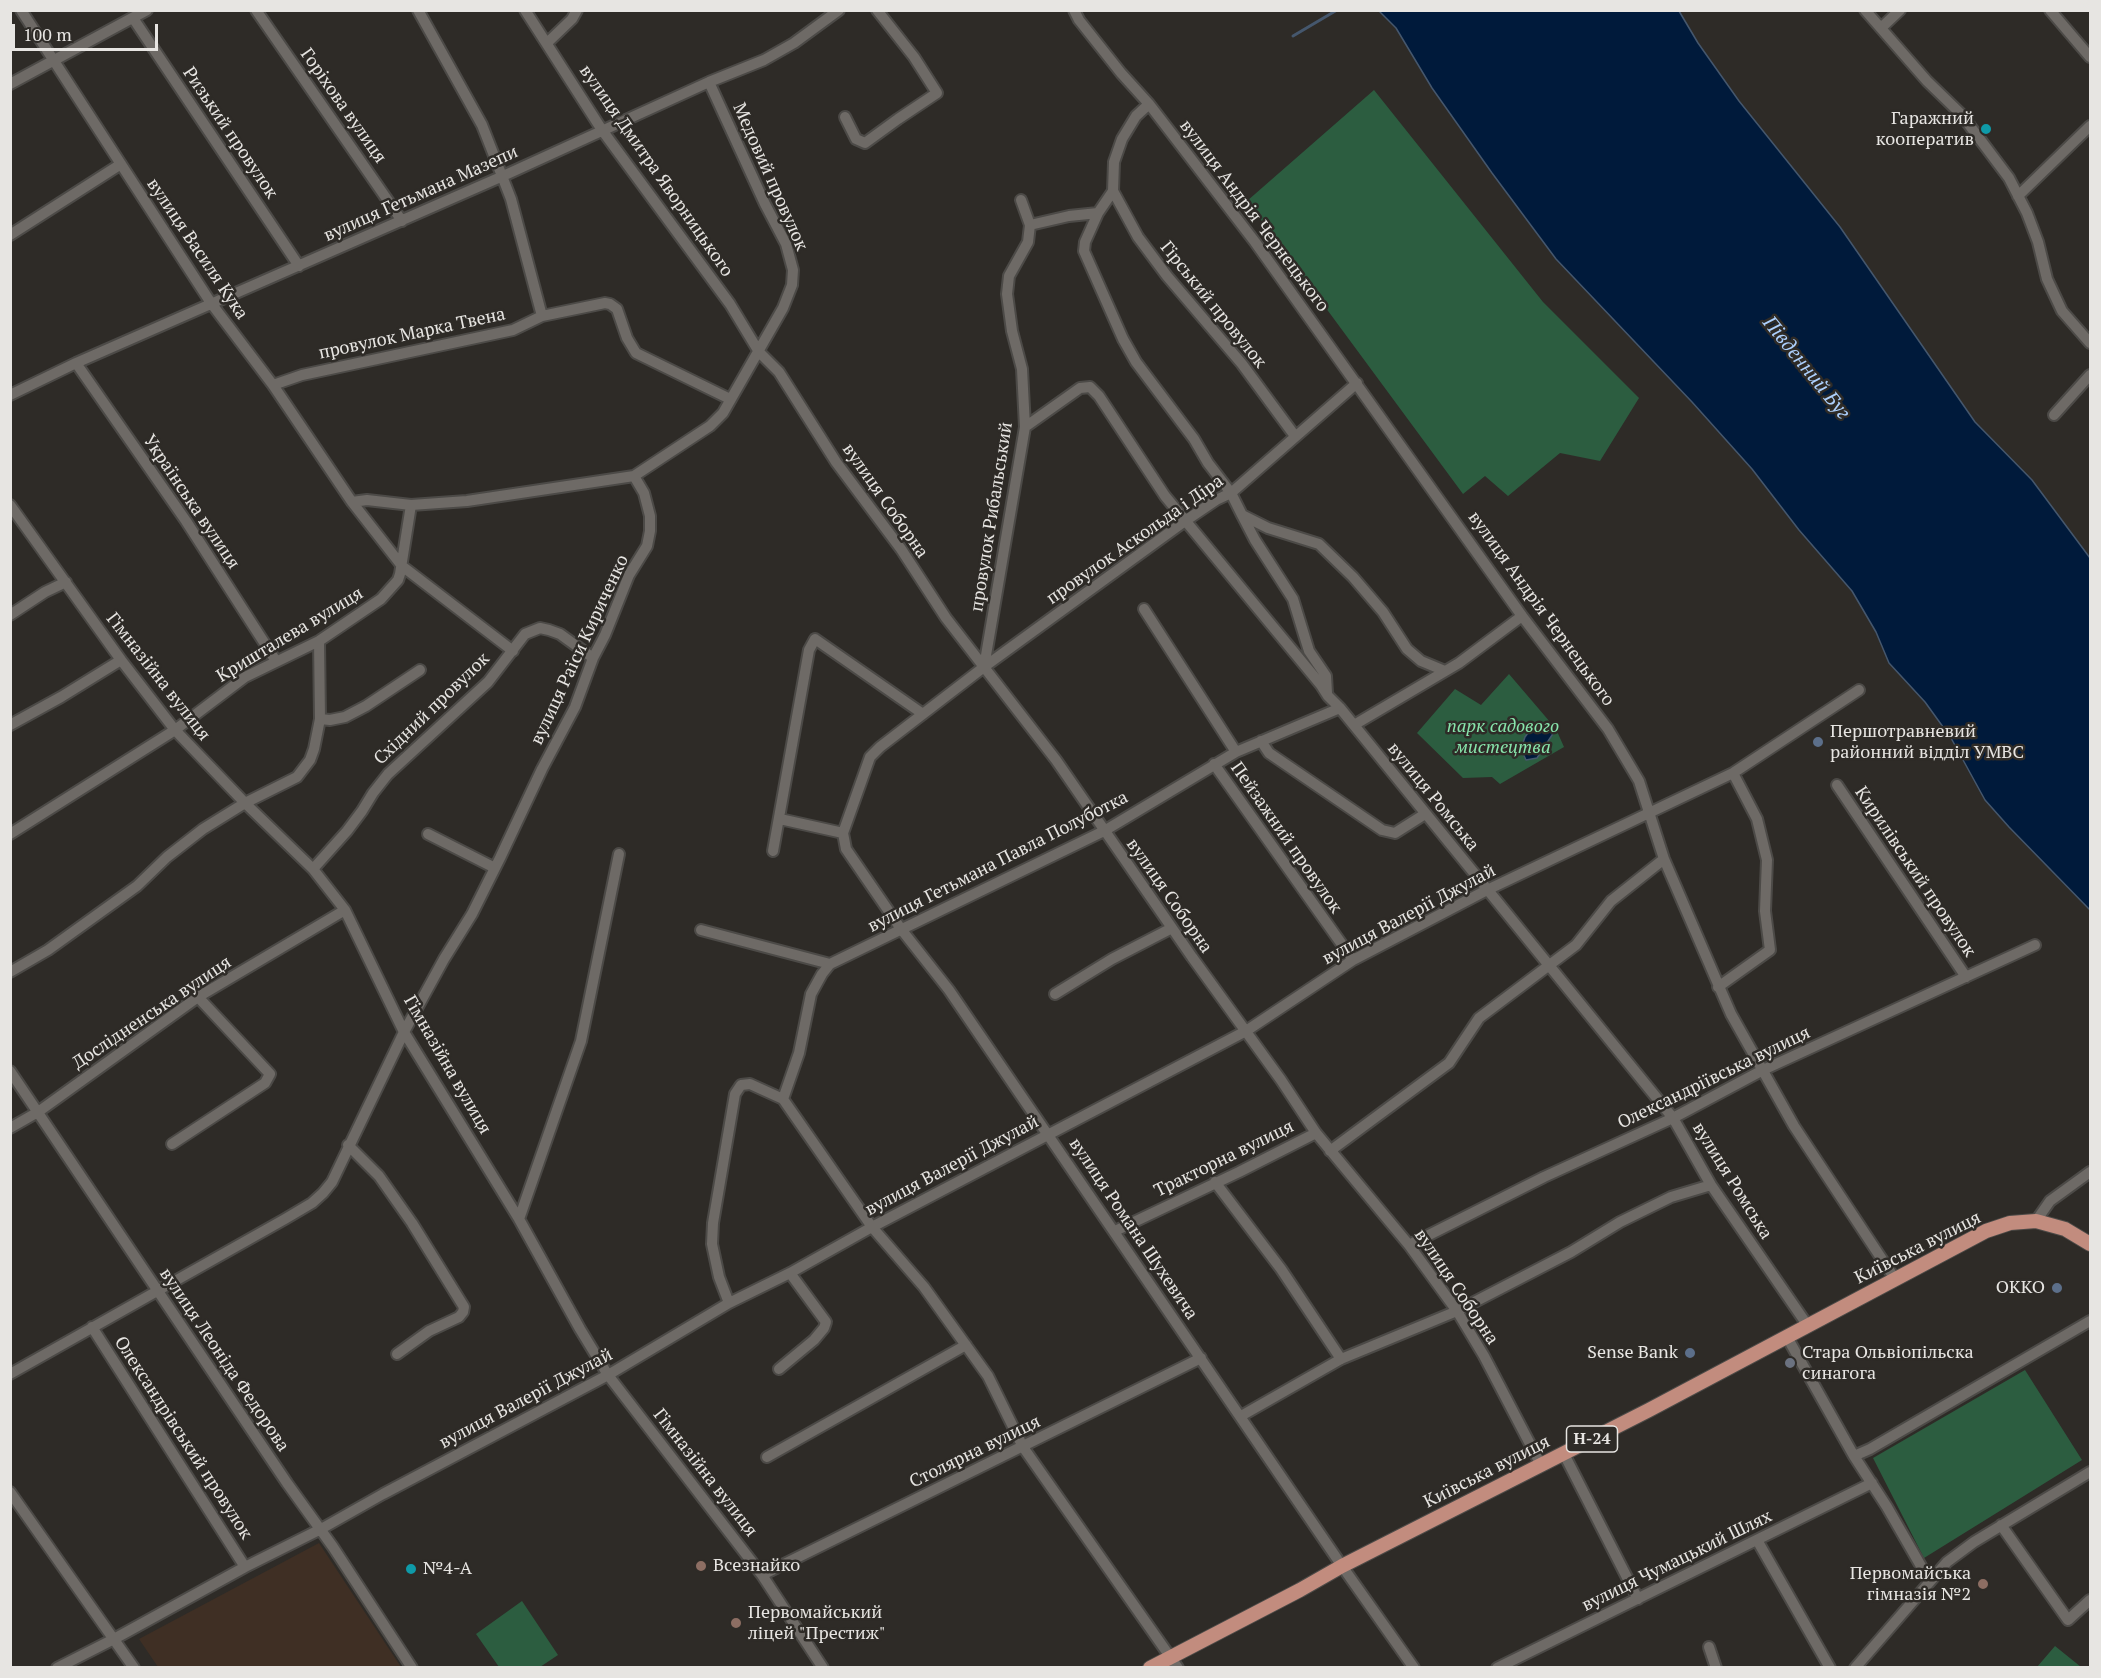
<!DOCTYPE html>
<meta charset="utf-8">
<style>
body{margin:0}
#map{position:relative;width:2101px;height:1678px;overflow:hidden;background:#2e2b27;font-family:"PT Serif",serif}
canvas{display:block}
.frame{position:absolute;inset:0;border:12px solid #e7e5e2;pointer-events:none}
.scale{position:absolute;left:12px;top:24px;width:146px;height:27px;box-sizing:border-box;border:3px solid #e7e5e2;border-top:0;padding-left:8px;font-size:18px;line-height:21px;white-space:nowrap;color:#e7e5e2;-webkit-text-stroke:4px #2e2b27;paint-order:stroke}
</style>
<div id="map">
<canvas width="2101" height="1678"></canvas>
<div class="frame"></div>
<div class="scale">100 m</div>
</div>
<script>
const context = document.querySelector('canvas').getContext('2d');
context.lineJoin = 'round';
function fill(path, color) { context.fillStyle = color; context.fill(path, 'evenodd'); }
const shape = rows => new Path2D(rows.map(r => 'M' + r).join(''));
function trace(path, color, width, dash) { context.strokeStyle = color; context.lineWidth = width; context.lineCap = dash ? 'butt' : 'round'; context.setLineDash(dash || []); context.stroke(path); }
function write(font, color, halo, rows, align = 'center') {
  context.font = font + ' "PT Serif",serif'; context.lineWidth = 5; context.setLineDash([]); context.textBaseline = 'middle'; context.strokeStyle = halo; context.fillStyle = color; for (const [text, x, y, turn = 0] of rows) {
    context.save(); context.translate(x, y); context.rotate((+turn || 0) * Math.PI / 180); context.textAlign = isNaN(turn) ? turn : align; if (halo) context.strokeText(text, 0, 0); context.fillText(text, 0, 0); context.restore();
  }
}
fill(shape([
 [319,1543,401,1667,158,1667,139,1639]
]), '#3f2f24');
fill(shape([
 [1374,90,1543,302,1639,398,1600,461,1560,453,1508,496,1485,476,1463,494,1247,201],
 [1509,674,1556,729,1564,747,1500,784,1492,777,1463,778,1417,733,1455,689,1481,705],
 [2025,1370,2082,1460,1924,1558,1873,1458],
 [522,1601,558,1655,540,1667,499,1667,476,1634],
 [2055,1646,2081,1667,2037,1667]
]), '#2c5d40');
const water = shape([
 [1379,11,1679,11,1698,43,1739,101,1840,227,1975,422,2032,480,2090,558,2090,910,2009,827,1985,800,1951,738,1925,702,1889,663,1876,632,1852,591,1799,530,1752,469,1692,402,1556,259,1492,173,1432,88,1396,28,1379,11],
 [1547,727,1553,730,1556,729,1537,758,1526,760,1521,749,1525,737,1531,729,1547,727]
]);
fill(water, '#001a3b');
trace(water, '#45576d', 1.5);
trace(shape([
 [1293,36,1337,10]
]), '#45576d', 3);
const minor = shape([
 [21,10,211,303,273,385,352,502,402,566,513,651],
 [256,10,402,221],
 [418,10,482,125,511,199,542,316],
 [525,10,602,130,730,304,759,352,779,372,836,462,901,549,946,618,1056,760,1192,957,1281,1080,1316,1133,1409,1245,1457,1311,1484,1356,1541,1465],
 [1074,10,1079,20,1121,73,1149,104,1255,242,1522,616,1608,729,1639,781,1664,859,1731,1014,1794,1126,1895,1279],
 [1865,10,1927,81,1961,114,2009,178,2027,213,2038,242,2047,279,2062,311,2090,343],
 [2050,10,2090,57],
 [133,18,299,266],
 [1881,28,1900,10],
 [547,43,572,19,577,10],
 [10,84,147,10],
 [845,117,856,139,865,143,898,119,937,93,914,57,877,10],
 [1113,191,1138,237,1167,276,1242,364,1295,436],
 [2018,196,2090,126],
 [1098,213,1085,242,1084,251,1123,339,1136,362,1194,439,1208,463,1231,493,1242,515,1268,528,1319,544,1353,577,1383,612,1407,649,1421,661,1445,671],
 [1030,225,1069,216,1098,213,1113,191,1114,162,1122,139,1136,116,1149,104],
 [10,235,121,164],
 [76,363,186,521,276,661],
 [1357,383,1231,493,1216,500,1185,521,984,667,880,747,870,757,843,833,846,849,901,929,949,990,1342,1566,1414,1668],
 [273,385,302,375,513,330,542,316,605,303,610,304,617,309,627,338,636,353,730,399],
 [10,395,76,363,503,176,709,82,764,60,794,43,839,10],
 [2054,415,2090,375],
 [1025,427,1080,388,1090,387,1099,396,1165,496,1321,685,1328,696,1340,708,1673,1118,1711,1185,1808,1326],
 [352,502,367,500,411,505,467,501,634,476,710,426,723,413,783,308,792,285,793,270,786,244,765,204,709,82],
 [10,505,121,660,175,730,245,803,313,869,345,910,404,1032,519,1219,580,1329,608,1375,762,1575,823,1668],
 [1242,515,1255,540,1293,599,1309,651,1326,676,1327,693],
 [1144,609,1236,752],
 [10,615,45,592,66,582],
 [984,667,1025,427,1022,369,1012,331,1007,294,1009,276,1028,242,1030,225,1021,200],
 [320,719,330,720,345,717,366,706,420,670],
 [10,725,61,697,121,660],
 [1354,725,1459,663,1522,616],
 [1261,741,1269,753,1382,830,1395,833,1425,814],
 [1214,764,1353,960],
 [1837,785,1966,977],
 [780,819,843,833],
 [10,834,175,730,245,677,319,641,381,599,398,580,400,574,411,505],
 [428,834,495,868],
 [773,851,809,650,815,639,923,714],
 [313,869,347,831,362,811,373,793,388,774,488,682,525,634,540,628,549,630,560,634,593,658],
 [701,930,830,964],
 [10,972,48,950,137,886,167,857,203,829,245,803,297,777,310,760,314,749,320,719,319,641],
 [1718,987,1770,950,1765,911,1767,860,1757,819,1733,773],
 [1055,994,1112,959,1172,928],
 [10,1071,287,1483,333,1547,412,1668],
 [783,1099,799,1053,811,994,822,974,830,964,1104,831,1236,752,1340,708],
 [783,1099,872,1227,924,1287,988,1376,1023,1447,1178,1668],
 [10,1128,38,1112,198,997,345,910],
 [172,1144,265,1083,270,1074,198,997],
 [348,1145,379,1176,412,1223,464,1307,463,1312,459,1317,429,1331,397,1354],
 [1330,1151,1449,1063,1479,1018,1576,945,1611,901,1664,859],
 [1215,1182,1281,1269,1341,1359],
 [519,1219,581,1041,619,854],
 [2036,1221,2050,1201,2090,1172],
 [1115,1231,1239,1172,1316,1133],
 [1409,1245,1544,1177,1673,1118,1763,1070,2035,945],
 [729,1303,719,1277,712,1244,713,1223,735,1094,741,1085,750,1084,783,1099],
 [92,1327,245,1567],
 [1787,1337,1854,1456,1887,1507,1929,1580],
 [779,1369,814,1340,824,1328,826,1322,790,1273],
 [10,1374,285,1219,312,1203,323,1193,332,1182,404,1032,444,959,472,914,500,858,542,769,575,707,593,658,605,635,629,575,647,546,650,531,650,516,644,493,634,476],
 [1241,1416,1341,1359,1457,1311,1571,1252,1620,1222,1671,1197,1711,1185],
 [1564,1454,1638,1599],
 [1854,1456,1870,1449,2090,1321],
 [767,1457,966,1345],
 [10,1492,134,1668],
 [2001,1525,2068,1620,2090,1600],
 [1757,1540,1830,1668],
 [762,1575,1201,1358],
 [1709,1647,1716,1668],
 [57,1668,114,1639,245,1567,321,1529,383,1494,608,1375,729,1303,790,1273,872,1227,1246,1031,1353,960,1487,890,1733,773,1859,690],
 [1497,1668,1872,1483],
 [1855,1668,1947,1562,1974,1542,2090,1472]
]);
const major = shape([
 [1150,1668,1300,1590,1342,1566,1649,1410,1986,1231,2010,1223,2036,1221,2065,1229,2090,1244]
]);
trace(minor, '#4c4a47', 14);
trace(major, '#4c4a47', 16);
trace(minor, '#6e6a66', 10);
trace(major, '#c28c7e', 14);
for (const [x, y, r, color] of [
 [1986,129,6,"#0f9aa8"],
 [1818,742,6,"#5c6f8a"],
 [2057,1288,6,"#5c6f8a"],
 [1690,1353,6,"#5c6f8a"],
 [1790,1363,6,"#6b7280"],
 [701,1566,6,"#8d6e63"],
 [411,1569,6,"#0f9aa8"],
 [1983,1584,6,"#8d6e63"],
 [736,1623,6,"#8d6e63"]
]) { const dot = new Path2D(); dot.arc(x, y, r, 0, 2 * Math.PI); context.fillStyle = color; context.fill(dot); trace(dot, '#2e2b27', 2); }
for (const [x, y, w] of [
 [1592,1439,51]
]) { const box = new Path2D(); box.roundRect(x - w / 2, y - 13, w, 26, 4.5); context.fillStyle = '#2e2b27'; context.fill(box); trace(box, '#e7e5e2', 1.5); }
write('bold 16px', '#e7e5e2', null, [
 ["Н-24",1592,1439]
]);
write('18px', '#e7e5e2', '#2e2b27', [
 ["Горіхова вулиця",343,106,55],
 ["Ризький провулок",230,133,56],
 ["вулиця Дмитра Яворницького",656,171,55],
 ["Медовий провулок",770,177,66],
 ["вулиця Гетьмана Мазепи",421,194,-24],
 ["вулиця Андрія Чернецького",1254,216,53],
 ["вулиця Василя Кука",197,249,56],
 ["Гірський провулок",1213,305,51],
 ["провулок Марка Твена",412,334,-12],
 ["вулиця Соборна",885,501,55],
 ["Українська вулиця",191,502,56],
 ["провулок Рибальський",992,517,-81],
 ["провулок Аскольда і Діра",1135,540,-35],
 ["вулиця Андрія Чернецького",1541,609,54],
 ["Кришталева вулиця",290,635,-31],
 ["вулиця Раїси Кириченко",580,650,-65],
 ["Гімназійна вулиця",158,677,52],
 ["Східний провулок",432,709,-44],
 ["вулиця Ромська",1433,797,51],
 ["Пейзажний провулок",1286,838,55],
 ["вулиця Гетьмана Павла Полуботка",998,862,-27],
 ["Кирилівський провулок",1915,872,56],
 ["вулиця Соборна",1169,896,55],
 ["вулиця Валерії Джулай",1409,915,-28],
 ["Дослідненська вулиця",152,1013,-34],
 ["Гімназійна вулиця",447,1065,60],
 ["Олександріївська вулиця",1714,1078,-26],
 ["Тракторна вулиця",1224,1159,-26],
 ["вулиця Валерії Джулай",952,1166,-28],
 ["вулиця Ромська",1732,1181,58],
 ["вулиця Романа Шухевича",1133,1229,56],
 ["Київська вулиця",1918,1248,-27],
 ["вулиця Соборна",1456,1287,56],
 ["вулиця Леоніда Федорова",224,1360,56],
 ["вулиця Валерії Джулай",526,1399,-28],
 ["Олександрівський провулок",183,1438,57],
 ["Столярна вулиця",975,1452,-26],
 ["Київська вулиця",1487,1472,-27],
 ["Гімназійна вулиця",705,1473,52],
 ["вулиця Чумацький Шлях",1677,1561,-26]
]);
write('18px', '#e7e5e2', '#2e2b27', [
 ["Гаражний",1974,119,"right"],
 ["кооператив",1974,140,"right"],
 ["Першотравневий",1830,732],
 ["районний відділ УМВС",1830,753],
 ["ОККО",2045,1288,"right"],
 ["Sense Bank",1678,1353,"right"],
 ["Стара Ольвіопільска",1802,1353],
 ["синагога",1802,1374],
 ["Всезнайко",713,1566],
 ["№4-А",423,1569],
 ["Первомайська",1971,1574,"right"],
 ["гімназія №2",1971,1595,"right"],
 ["Первомайський",748,1613],
 ["ліцей \"Престиж\"",748,1634]
], 'left');
write('italic 18px', '#88e6ac', '#2e2b27', [
 ["парк садового",1503,727],
 ["мистецтва",1503,748]
]);
write('italic 20px', '#add0fd', '#2e2b27', [
 ["Південний Буг",1806,368,51]
]);
</script>
